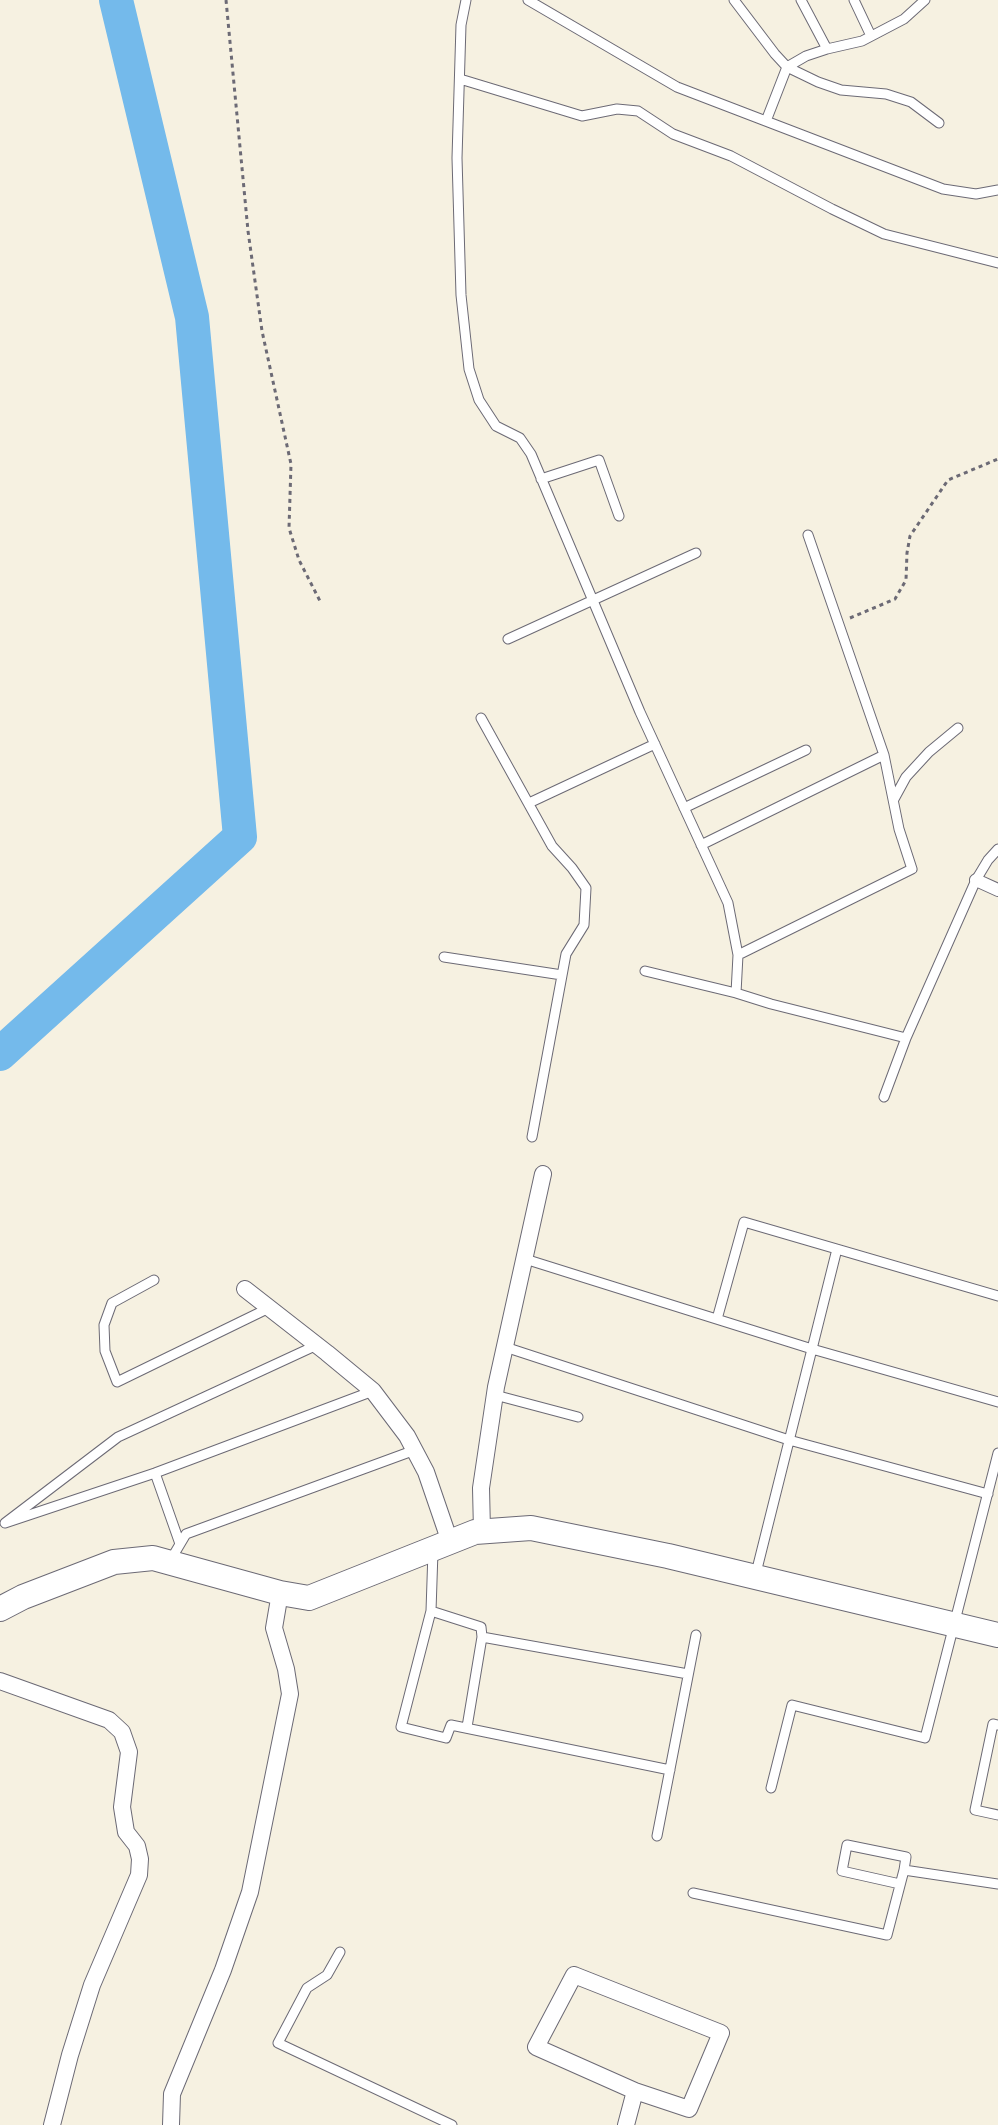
<!DOCTYPE html>
<style>
body{margin:0}
canvas{display:block;background:#f6f1e1}
</style>
<canvas width="998" height="2125"></canvas>
<script>
const context = document.querySelector('canvas').getContext('2d');
context.lineJoin = 'round';
const shape = rows => new Path2D(rows.map(r => 'M' + r).join(''));
function trace(path, color, width, dash) { context.strokeStyle = color; context.lineWidth = width; context.lineCap = dash ? 'butt' : 'round'; context.setLineDash(dash || []); context.stroke(path); }
trace(shape([
 [0,1054,240,837,192,317,116,0]
]), '#74baeb', 34);
const service = shape([
 [466,0,461,25,457,158,461,295,469,369,479,400,496,426,520,438,531,454,640,712,728,903,738,955,736,993],
 [528,0,677,87,943,189,976,194,998,190],
 [734,0,775,54,787,67,818,82,841,90,886,94,911,102,939,123],
 [801,0,827,49],
 [854,0,871,36],
 [460,79,582,116,617,109,638,111,673,134,731,156,832,209,884,234,998,263],
 [766,121,787,67,806,56,827,49,862,41,904,19,925,0],
 [541,479,599,460,619,516],
 [508,639,696,553],
 [481,718,552,846,572,868,586,888,584,925,566,954,532,1137],
 [894,799,906,777,929,752,958,728],
 [529,803,655,744],
 [684,808,806,750],
 [701,845,884,755],
 [738,955,912,869,899,829,884,755,808,535],
 [444,957,562,975],
 [645,971,736,993,771,1004,906,1038],
 [884,1097,906,1038,976,880,988,860,998,849],
 [525,1259,812,1349,998,1402],
 [154,1280,112,1303,104,1325,105,1351,117,1382,269,1308],
 [717,1319,744,1222,998,1296],
 [317,1345,118,1437,5,1523,155,1473,373,1391],
 [505,1347,789,1440,988,1494],
 [495,1395,578,1417],
 [155,1473,180,1544],
 [433,1551,431,1611,401,1727,446,1738,451,1725,670,1770],
 [170,1561,186,1534,415,1450],
 [755,1577,837,1249],
 [431,1611,481,1627,482,1637,467,1727],
 [482,1637,688,1674],
 [998,1725,993,1724,975,1810,998,1815],
 [771,1788,792,1705,925,1738,998,1453],
 [657,1836,696,1635],
 [900,1884,842,1871,847,1845,906,1857,904,1870],
 [693,1893,887,1935,904,1870,998,1884],
 [340,1952,327,1975,307,1988,278,2043,452,2125]
]);
const pedestrian = shape([
 [976,880,998,890]
]);
const minor = shape([
 [245,1289,327,1353,373,1391,407,1436,426,1472,450,1542],
 [482,1531,481,1488,496,1387,543,1174],
 [0,1681,109,1720,122,1732,129,1752,122,1807,126,1832,137,1846,140,1859,139,1875,92,1985,70,2055,52,2125],
 [574,1975,721,2033,689,2109,635,2091,536,2047,574,1975],
 [171,2125,172,2094,223,1970,250,1892,290,1694,286,1669,274,1628,280,1593],
 [626,2125,635,2091]
]);
const secondary = shape([
 [0,1609,23,1597,114,1562,153,1558,280,1593,309,1598,475,1532,531,1528,668,1556,998,1635]
]);
trace(service, '#6c6a75', 11);
trace(pedestrian, '#6c6a75', 14);
trace(minor, '#6c6a75', 18);
trace(secondary, '#6c6a75', 26);
trace(shape([
 [226,0,248,231,262,331,291,464,289,528,299,560,320,601],
 [850,618,895,599,906,580,907,553,910,536,948,480,998,459]
]), '#6c6a75', 3, [4, 4]);
trace(service, '#fff', 9);
trace(pedestrian, '#fff', 12);
trace(minor, '#fff', 16);
trace(secondary, '#fff', 24);
</script>
